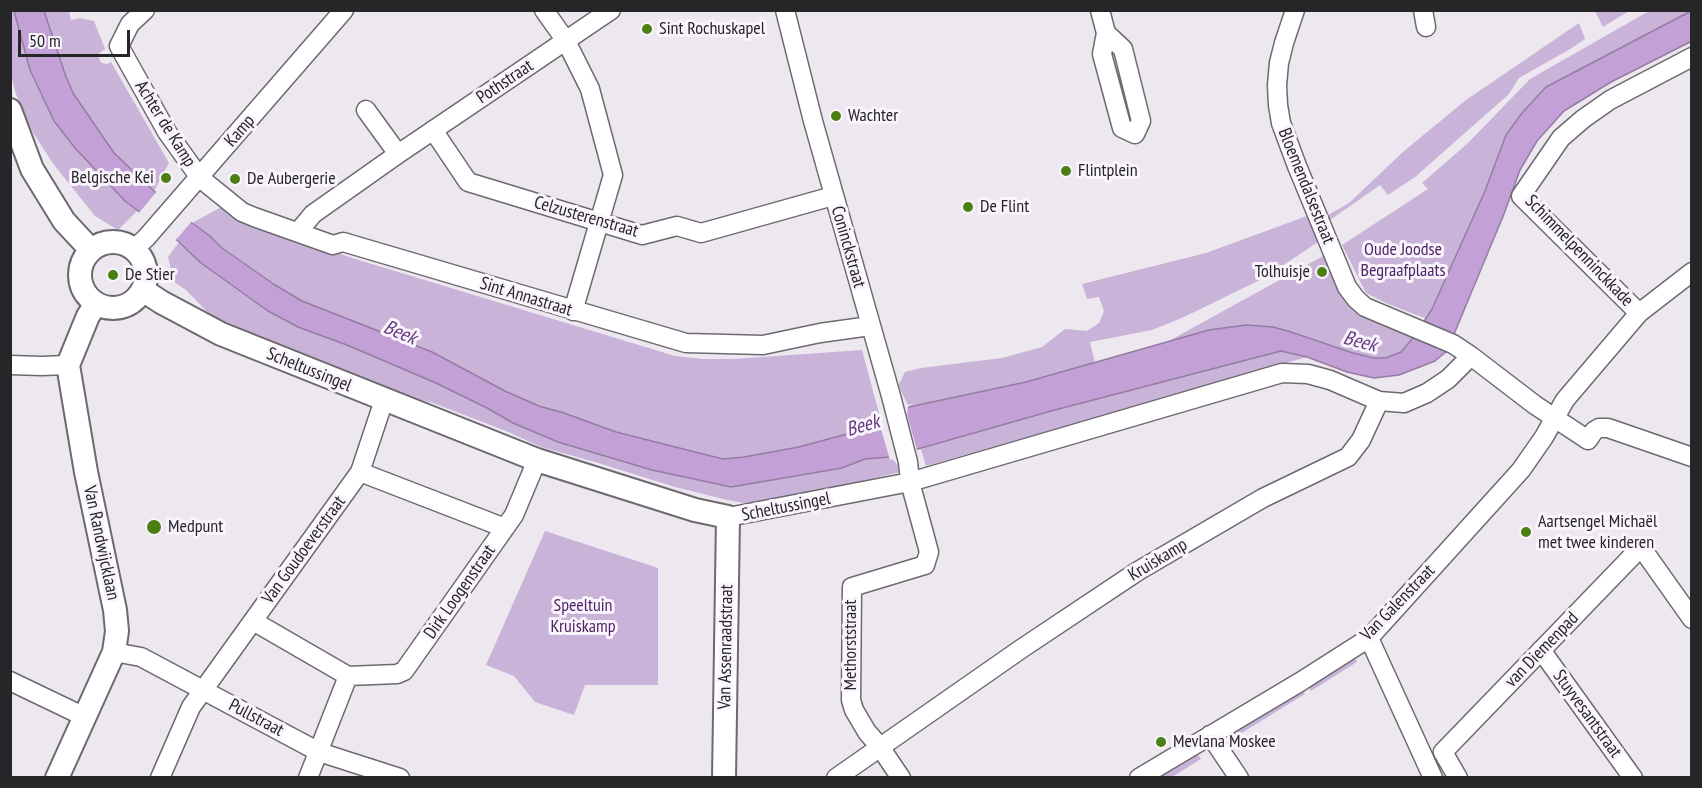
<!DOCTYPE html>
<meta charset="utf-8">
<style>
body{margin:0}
#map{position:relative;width:1702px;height:788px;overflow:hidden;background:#ede8f0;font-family:"PT Sans Narrow",sans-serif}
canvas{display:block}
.frame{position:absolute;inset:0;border:12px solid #262528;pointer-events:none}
.scale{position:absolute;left:18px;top:30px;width:112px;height:27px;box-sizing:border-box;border:3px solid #262528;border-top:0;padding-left:8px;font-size:18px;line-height:21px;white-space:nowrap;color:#262528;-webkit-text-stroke:4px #faf5fd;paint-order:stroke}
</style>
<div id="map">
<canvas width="1702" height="788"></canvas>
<div class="frame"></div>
<div class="scale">50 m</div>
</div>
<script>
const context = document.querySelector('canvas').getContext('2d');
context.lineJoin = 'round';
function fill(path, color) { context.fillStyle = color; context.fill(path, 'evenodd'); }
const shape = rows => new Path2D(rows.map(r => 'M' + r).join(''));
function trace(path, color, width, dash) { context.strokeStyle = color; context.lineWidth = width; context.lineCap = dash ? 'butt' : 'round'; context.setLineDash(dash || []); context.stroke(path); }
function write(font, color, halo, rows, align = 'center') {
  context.font = font + ' "PT Sans Narrow",sans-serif'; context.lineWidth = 6; context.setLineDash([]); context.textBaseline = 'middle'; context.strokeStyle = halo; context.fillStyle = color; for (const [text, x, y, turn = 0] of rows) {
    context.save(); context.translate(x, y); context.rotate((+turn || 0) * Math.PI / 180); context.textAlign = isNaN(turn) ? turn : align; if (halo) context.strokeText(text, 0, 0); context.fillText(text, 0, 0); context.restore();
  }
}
fill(shape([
 [14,10,30,70,54,121,106,182,125,200,138,210,118,230,95,216,54,165,32,131,16,94,11,75,10,11],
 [44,11,69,11,71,20,80,18,94,21,105,49,98,54,100,61,102,63,107,64,111,62,169,163,154,191,114,153,73,93,65,74],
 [1595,11,1629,11,1603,27],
 [1649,11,1691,11,1546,87,1506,135,1485,191,1427,319,1388,304,1366,293,1342,245,1428,189,1422,183,1468,143,1530,79],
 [1579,23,1585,39,1572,48,1519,78,1509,94,1415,177,1388,195,1380,185,1330,220,1328,215,1349,203,1404,151,1466,100],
 [223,206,244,223,362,261,675,356,703,359,733,359,862,350,879,413,880,425,799,447,744,457,723,459,616,432,564,413,539,406,505,391,432,352,302,301,275,285,237,258,222,248,210,236,192,223],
 [1307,216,1318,242,1264,278,1184,317,1152,330,1090,342,1095,363,1026,382,909,407,900,389,899,384,905,372,921,368,1002,358,1042,347,1065,329,1087,331,1099,323,1104,311,1099,297,1087,299,1082,284,1206,253],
 [179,242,201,263,268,311,436,383,487,408,513,423,558,442,652,470,731,487,841,468,865,459,890,457,904,471,778,501,744,503,727,500,675,487,595,462,541,447,506,431,433,403,392,393,320,367,214,319,186,290,174,282,168,257],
 [1323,256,1339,289,1359,315,1414,337,1401,352,1386,358,1374,358,1353,353,1273,327,1246,325,1209,331,1167,342],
 [1281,351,1307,357,926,466,921,449,1051,411],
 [545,531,658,568,658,685,585,685,574,715,535,702,514,676,486,665],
 [1352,653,1357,662,1311,691,1306,682],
 [1300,687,1305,694,1232,739,1227,731],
 [1195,750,1201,759,1172,777,1152,778]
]), '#cab3d8');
const water = shape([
 [14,11,44,11,65,74,73,93,114,153,154,191,192,223,210,236,222,248,275,285,302,301,432,352,505,391,539,406,564,413,616,432,723,459,744,457,799,447,880,425,909,407,1026,382,1209,330,1246,325,1273,327,1288,331,1353,353,1374,358,1386,358,1401,352,1414,337,1432,309,1485,191,1506,135,1522,113,1546,87,1691,11,1692,41,1611,82,1564,111,1537,141,1520,170,1504,214,1447,351,1435,361,1399,375,1374,378,1347,372,1307,357,1281,351,1051,411,890,457,865,459,842,468,731,487,652,470,558,442,513,423,487,408,436,383,347,345,298,327,268,311,201,263,179,242,125,201,75,148,54,121,30,70,14,11]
]);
fill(water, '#c3a1d7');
trace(water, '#947ca2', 1.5);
fill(shape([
 [158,190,193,220,174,242,138,214],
 [914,403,908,407,907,415,918,453,890,460,879,422,906,406]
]), '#ede8f0');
const minor = shape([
 [145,10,130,24,119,46,167,132,200,178,242,212,254,217,333,245,343,242,686,343,763,345,820,333,870,326],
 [544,10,566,41,590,89,613,175,573,311],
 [785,10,813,121,891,396,908,462,910,482,929,552,925,565,852,587,851,700,854,710,867,732,880,747,901,778],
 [1100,10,1106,33,1102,54,1122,128,1135,134,1141,121,1123,49,1106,33],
 [1295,10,1284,43,1279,63,1277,85,1278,105,1281,123,1297,166,1347,287,1356,299,1365,307,1453,344,1471,356,1535,405,1588,440,1594,431,1599,428,1608,428,1692,457],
 [1423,10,1426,27],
 [366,110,398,154],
 [433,130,468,182,642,235,677,226,701,233,833,196],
 [298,232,313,214,398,154,611,10],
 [134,249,146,238,344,10],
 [1639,313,1521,196,1561,138,1583,119,1610,100,1692,57],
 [10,365,42,366,68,365],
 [360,472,505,528],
 [728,517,910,482,1282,373,1308,374,1330,380,1379,401,1404,403,1427,393,1448,379,1471,356],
 [253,621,348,676,397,674,404,671,514,515,537,460],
 [1369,638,1433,778],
 [1541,650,1633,778],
 [114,652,141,657,319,752,400,778],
 [10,681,85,717],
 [1210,735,1239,778],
 [160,778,191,707,360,472,384,400],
 [308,778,348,676],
 [836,778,1021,649,1138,571,1263,498,1348,457,1361,440,1379,401],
 [1139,778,1300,682,1369,638,1521,470,1544,437,1565,400,1639,313,1692,272],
 [1458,778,1443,752,1641,547,1692,619]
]);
const tertiary = shape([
 [10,110,32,169,64,221,91,250],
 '80 275a33 33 0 1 1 66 0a33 33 0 1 1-66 0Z',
 [143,290,161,302,221,334,537,460,695,510,728,517,724,778],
 [57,778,114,652,117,631,115,610,86,472,68,365,88,316,96,304]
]);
trace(minor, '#6d6970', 21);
trace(tertiary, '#6d6970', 26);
trace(minor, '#fff', 18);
trace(tertiary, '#fff', 22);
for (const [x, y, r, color] of [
 [647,29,6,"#4c7f12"],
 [836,116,6,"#4c7f12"],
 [1066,171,6,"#4c7f12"],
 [166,178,6,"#4c7f12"],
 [235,179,6,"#4c7f12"],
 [968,207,6,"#4c7f12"],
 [1322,272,6,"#4c7f12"],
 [113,275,6,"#4c7f12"],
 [154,527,8,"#4c7f12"],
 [1526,532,6,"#4c7f12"],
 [1161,742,6,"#4c7f12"]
]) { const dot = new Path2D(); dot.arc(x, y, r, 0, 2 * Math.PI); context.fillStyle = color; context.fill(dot); trace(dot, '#faf5fd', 2); }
write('18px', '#262528', '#faf5fd', [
 ["Sint Rochuskapel",659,29],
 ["Wachter",848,116],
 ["Flintplein",1078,171],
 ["Belgische Kei",154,178,"right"],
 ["De Aubergerie",247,179],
 ["De Flint",980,207],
 ["Tolhuisje",1310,272,"right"],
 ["De Stier",125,275],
 ["Aartsengel Michaël",1538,522],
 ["met twee kinderen",1538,543],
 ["Medpunt",168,527],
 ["Mevlana Moskee",1173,742]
], 'left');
write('18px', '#262528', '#faf5fd', [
 ["Pothstraat",505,82,-34],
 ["Achter de Kamp",165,124,58],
 ["Kamp",240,131,-49],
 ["Bloemendalsestraat",1306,186,68],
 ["Celzusterenstraat",586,217,16],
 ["Coninckstraat",848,247,74],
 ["Schimmelpenninckkade",1579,251,46],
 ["Sint Annastraat",526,297,17],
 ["Scheltussingel",309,370,22],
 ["Scheltussingel",786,507,-11],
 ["Van Randwijcklaan",101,543,78],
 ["Van Goudoeverstraat",304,550,-54],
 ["Kruiskamp",1158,560,-31],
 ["Dirk Loogenstraat",460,592,-55],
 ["Van Galenstraat",1398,603,-46],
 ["Methorststraat",851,645,-90],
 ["Van Assenraadstraat",726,647,-89],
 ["van Diemenpad",1542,650,-46],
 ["Stuyvesantstraat",1587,714,54],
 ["Pullstraat",256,718,28]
]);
write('18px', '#4f2465', '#faf5fd', [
 ["Oude Joodse",1403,250],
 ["Begraafplaats",1403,271],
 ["Speeltuin",583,606],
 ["Kruiskamp",583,627]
]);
write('italic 20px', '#673b7e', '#faf5fd', [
 ["Beek",400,333,23],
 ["Beek",1360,342,15],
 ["Beek",863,426,-16]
]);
</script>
